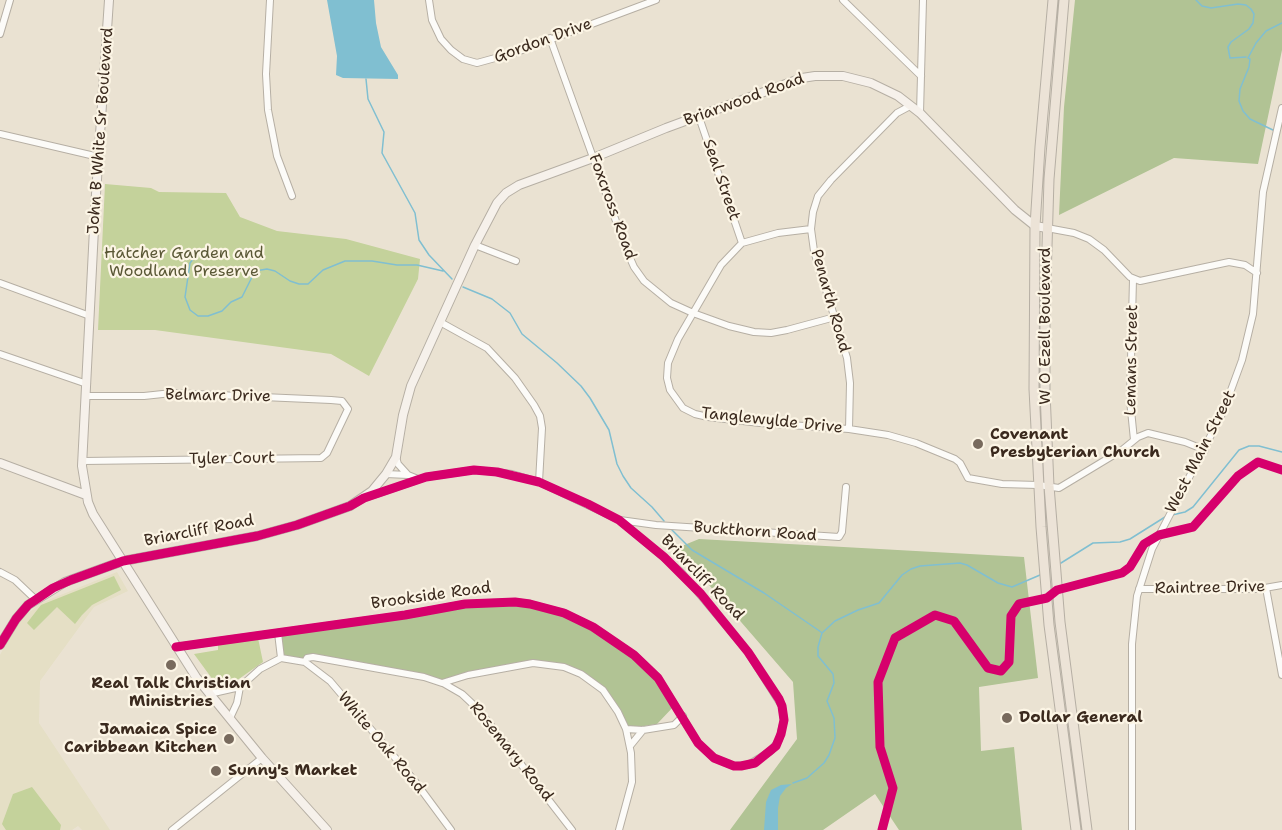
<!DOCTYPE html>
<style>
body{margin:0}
canvas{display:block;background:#eae2d2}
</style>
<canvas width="1282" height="830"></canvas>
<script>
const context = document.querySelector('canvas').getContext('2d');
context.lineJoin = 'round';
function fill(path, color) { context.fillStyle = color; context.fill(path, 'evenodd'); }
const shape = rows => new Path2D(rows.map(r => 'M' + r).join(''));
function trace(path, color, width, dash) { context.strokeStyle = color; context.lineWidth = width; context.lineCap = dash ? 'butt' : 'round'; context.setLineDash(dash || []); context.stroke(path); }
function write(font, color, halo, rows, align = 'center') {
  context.font = font + ' "Shantell Sans",sans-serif'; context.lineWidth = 4.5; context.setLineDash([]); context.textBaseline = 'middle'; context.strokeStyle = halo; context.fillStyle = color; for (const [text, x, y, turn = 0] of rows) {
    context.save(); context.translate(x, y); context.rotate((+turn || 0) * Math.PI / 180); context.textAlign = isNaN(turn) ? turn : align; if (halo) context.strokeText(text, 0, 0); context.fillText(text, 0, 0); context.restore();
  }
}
fill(shape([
 [117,572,128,591,94,607,40,681,39,723,110,830,82,830,78,826,72,830,0,830,0,655,17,622,41,603]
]), '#e5dfc5');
fill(shape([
 [105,184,151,188,159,192,226,193,240,217,277,231,346,239,420,259,418,279,369,376,331,354,155,330,98,330],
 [114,576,121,590,92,605,82,615,75,624,57,607,34,630,27,623,41,605],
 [258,638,263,662,236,681,230,683,216,684,194,654,218,650,218,645],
 [32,787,61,825,60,830,6,830,2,824,13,794]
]), '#c4d29b');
fill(shape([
 [1075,0,1282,0,1282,50,1258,164,1174,158,1059,215,1064,107],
 [699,539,1024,557,1038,678,979,687,981,751,1014,747,1022,830,899,830,875,794,823,830,730,830,797,739,793,682,677,548],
 [515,602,564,613,607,636,646,666,676,704,657,724,626,729,603,690,573,670,544,663,442,683,313,657,305,662,281,658,278,633,465,604]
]), '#b1c394');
fill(shape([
 [327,0,374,0,376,23,381,47,398,75,398,79,343,78,336,75,337,56],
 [792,784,786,788,780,796,778,808,778,830,764,830,766,802,771,790,781,785]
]), '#80bfd1');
trace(shape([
 [1196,0,1202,6,1211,8,1238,4,1246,5,1251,9,1254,14,1253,23,1249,29,1231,42,1228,47,1230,58,1246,57],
 [366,79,368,99,384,132,382,153,415,213,419,240,429,255,452,279],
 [1275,131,1250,119,1243,111,1239,101,1240,89,1249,67,1250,59,1248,58,1256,43,1266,31,1282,23],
 [194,258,190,263,185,297,190,310,198,316,208,316,222,311,231,302,242,297,255,271,267,269,275,271,290,281,299,284,308,284,323,270,345,261,372,261,397,265,417,265,443,271],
 [463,287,492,299,510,313,522,334,557,363,581,386,590,398,609,430,617,464,623,476,631,488,652,507,664,521],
 [1172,515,1185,512,1193,507,1239,450,1249,446,1259,446,1282,452],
 [672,530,692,550,764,593,821,632],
 [1061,563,1093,543,1120,542,1130,539,1165,517],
 [793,783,807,778,824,763,829,755,835,738,834,718,827,701,834,683,833,674,818,656,818,647,822,633,835,621,858,610,879,603,902,575,911,569,920,566,960,563,967,565,998,583,1012,587,1040,575]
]), '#80bfd1', 1.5);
const street = shape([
 [270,0,266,74,268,110,277,156,292,196],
 [429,0,432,20,441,39,451,50,463,59,477,63,517,52,656,0],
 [843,0,921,76],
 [0,34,10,0],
 [550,38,626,249,634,267,644,281,671,303,693,313,729,326,754,332,771,333,787,330,835,317],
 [920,113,923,0],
 [699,117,742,243],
 [0,134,99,157],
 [1047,228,1074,233,1089,239,1104,250,1130,277,1140,281,1229,262,1245,265,1257,273],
 [811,229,778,233,742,243,721,265,678,339,668,363,667,378,670,390,683,408,695,414,708,417,760,423,849,429,888,435,916,443,955,459,960,463,968,478,1002,484,1038,485,1059,488,1122,450,1138,437,1148,433,1185,442,1205,450],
 [475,245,516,261],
 [1133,279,1130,400,1134,440],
 [0,283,90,316],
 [440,322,487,348,515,378,534,405,540,416,542,428,539,482],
 [0,354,87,384],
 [849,429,850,383,847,358,814,251,811,229,813,212,818,196,831,180,897,113,910,106],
 [396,457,398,464,408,475],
 [83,461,321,458,327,453,348,409,342,401,331,400,172,393,144,396,86,396],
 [386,474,408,475,418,479],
 [620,520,656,525,839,537,842,532,846,487],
 [0,572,15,580,35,599],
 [1266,588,1282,675],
 [1139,589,1259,589,1282,585],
 [278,633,281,658],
 [176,647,405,615,465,604,515,602,530,604,564,613,593,627,634,655,658,678,698,743,714,758,734,766,748,765,771,751,779,740,784,720,782,706,748,652,681,572,619,520,539,482,512,474,486,471,474,470,426,477,365,498],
 [305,662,307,658,313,657,424,677,442,683,468,675,533,663,564,667,581,674,603,690,618,712,626,729,631,753,632,782,619,830],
 [443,683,462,694,479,710,572,830],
 [209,694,240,687,260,669,281,658,305,662,330,681,414,780,451,830],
 [230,718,237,703,240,687],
 [626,729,643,730,674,725,683,716],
 [630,746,643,730],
 [172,830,262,758],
 [1132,830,1132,644,1137,596,1152,549,1223,412,1242,360,1253,314,1263,192,1282,108]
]);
const secondary = shape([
 [109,0,95,209,82,466,88,502,93,514,196,677,262,758,327,830],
 [0,463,86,495],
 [0,645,16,619,28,605,65,582,123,561,257,536,297,525,350,506,372,491,386,474,396,457,403,415,411,386,475,245,497,203,506,193,519,185,593,158,666,128,802,78,815,76,843,76,871,83,898,96,920,113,1015,210,1035,226,1047,228]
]);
const primary = shape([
 [1053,0,1040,147,1035,226,1034,389,1041,527,1049,625,1076,830],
 [1064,0,1049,179,1045,314,1045,392,1049,486,1060,622,1087,830]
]);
trace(street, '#b6afa4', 8);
trace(secondary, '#b6afa4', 10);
trace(primary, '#b6afa4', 11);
trace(street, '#fcfbf8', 6);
trace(secondary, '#f6f1eb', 8);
trace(primary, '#ece3d7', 9);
trace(shape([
 [0,645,16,619,28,605,53,588,71,580,123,561,257,536,297,525,350,506,364,498,426,477,474,470,497,472,539,482,588,504,619,520,664,557,701,594,748,652,779,699,782,706,784,720,781,734,776,746,755,763,741,766,734,766,714,758,698,743,658,678,634,655,593,627,564,613,530,604,515,602,465,604,405,615,176,647],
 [882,830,893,788,880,747,878,682,895,638,935,615,954,621,988,668,1001,671,1009,662,1011,616,1019,604,1047,598,1057,590,1122,573,1130,567,1144,544,1159,535,1193,527,1238,476,1258,462,1282,470]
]), '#d6006c', 9);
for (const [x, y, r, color] of [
 [978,444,6,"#786a5d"],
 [171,665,6,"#786a5d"],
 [1007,718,6,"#786a5d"],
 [229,739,6,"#786a5d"],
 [216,771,6,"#786a5d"]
]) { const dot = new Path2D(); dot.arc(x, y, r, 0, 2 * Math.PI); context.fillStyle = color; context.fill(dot); trace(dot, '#fcf5e5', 2); }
write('16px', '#3b2a1e', '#fcf5e5', [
 ["Gordon Drive",543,41,-20],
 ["Briarwood Road",744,100,-20],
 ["John B White Sr Boulevard",101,131,-86],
 ["Seal Street",721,180,71],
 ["Foxcross Road",612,207,70],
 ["Penarth Road",830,301,74],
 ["W O Ezell Boulevard",1046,326,-90],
 ["Lemans Street",1132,360,-89],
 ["Belmarc Drive",218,396,1],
 ["Tanglewylde Drive",772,421,6],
 ["West Main Street",1201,452,-63],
 ["Tyler Court",232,459,-1],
 ["Briarcliff Road",199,531,-11],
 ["Buckthorn Road",755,532,4],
 ["Briarcliff Road",702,578,46],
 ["Raintree Drive",1210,588,-1],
 ["Brookside Road",431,596,-8],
 ["White Oak Road",381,743,50],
 ["Rosemary Road",511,752,51]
]);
write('16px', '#5a5836', '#fcf5e5', [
 ["Hatcher Garden and",184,254],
 ["Woodland Preserve",184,272]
]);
write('bold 16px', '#3b2a1e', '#fcf5e5', [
 ["Covenant",990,435],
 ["Presbyterian Church",990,453],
 ["Real Talk Christian",171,684,"center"],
 ["Ministries",171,702,"center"],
 ["Dollar General",1019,718],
 ["Jamaica Spice",217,730,"right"],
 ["Caribbean Kitchen",217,748,"right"],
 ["Sunny's Market",228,771]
], 'left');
</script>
